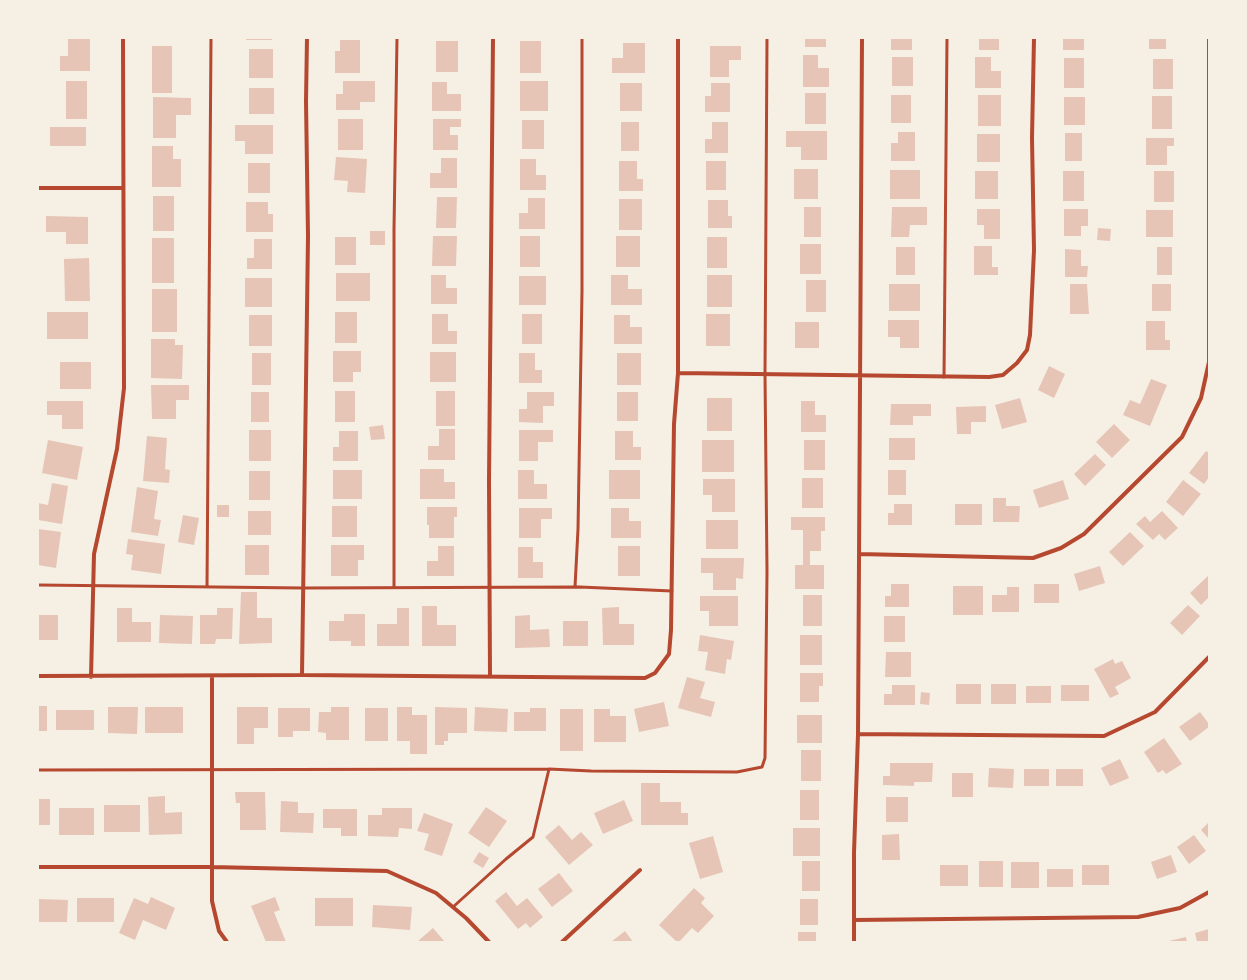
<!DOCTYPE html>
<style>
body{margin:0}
#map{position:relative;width:1247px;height:980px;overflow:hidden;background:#f6efe4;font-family:"Exo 2",sans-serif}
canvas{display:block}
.frame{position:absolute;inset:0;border:39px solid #f6efe4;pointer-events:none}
</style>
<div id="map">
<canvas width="1247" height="980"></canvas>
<div class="frame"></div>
</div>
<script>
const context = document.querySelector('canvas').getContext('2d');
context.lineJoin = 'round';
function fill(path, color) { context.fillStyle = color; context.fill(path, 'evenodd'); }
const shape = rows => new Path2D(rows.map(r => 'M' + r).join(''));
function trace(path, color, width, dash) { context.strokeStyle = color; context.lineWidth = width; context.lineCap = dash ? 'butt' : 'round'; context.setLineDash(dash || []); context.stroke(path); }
fill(shape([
 [68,38,90,38,90,71,60,71,60,56,68,56],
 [246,38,272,38,272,40,246,40],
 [805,38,826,38,826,47,805,47],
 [891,38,912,38,912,50,891,50],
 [979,38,999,38,999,50,979,50],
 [1063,38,1084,38,1084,50,1063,50],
 [1149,38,1166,38,1166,49,1149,49],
 [340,40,360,40,360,73,335,73,335,51,340,51],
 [436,41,458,41,458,72,436,72],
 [520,41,541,41,541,73,520,73],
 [623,43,645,43,645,73,612,73,612,58,623,58],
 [152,46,172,46,172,93,152,93],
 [710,46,741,46,741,60,729,60,729,77,710,77],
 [249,49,273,49,273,78,249,78],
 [803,55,818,55,818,68,829,68,829,87,803,87],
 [892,57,913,57,913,86,892,86],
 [975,57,991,57,991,71,1001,71,1001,88,975,88],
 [1064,58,1084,58,1084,88,1064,88],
 [1153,59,1173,59,1173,89,1153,89],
 [66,81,87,81,87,119,66,119],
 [343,81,375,81,375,102,360,102,360,110,336,110,336,94,343,94],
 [520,81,548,81,548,111,520,111],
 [432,82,447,82,447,94,461,94,461,111,432,111],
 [620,83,642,83,642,111,620,111],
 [711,83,730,83,730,112,705,112,705,96,711,96],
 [249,88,274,88,274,114,249,114],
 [805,93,826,93,826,124,805,124],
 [891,95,911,95,911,123,891,123],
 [978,95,1001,95,1001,126,978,126],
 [1152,96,1172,96,1172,129,1152,129],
 [153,97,191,98,191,115,176,115,176,138,153,138],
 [1064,97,1085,97,1085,125,1064,125],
 [338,119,363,119,363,150,338,150],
 [433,119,461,119,461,127,450,127,450,135,458,135,458,150,433,150],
 [522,120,544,120,544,149,522,149],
 [621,122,639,122,639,151,621,151],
 [712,122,728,122,728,153,705,153,705,139,712,139],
 [235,125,273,125,273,154,245,154,245,141,235,141],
 [50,127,86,127,86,146,50,146],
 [786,131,827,131,827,160,801,160,801,147,786,147],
 [898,132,915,132,915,161,891,161,891,143,898,143],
 [1065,133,1082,133,1082,161,1065,161],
 [977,134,1000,134,1000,162,977,162],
 [1146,138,1174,138,1174,146,1167,146,1167,165,1146,165],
 [152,146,173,146,173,159,181,159,181,187,152,187],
 [336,157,367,159,365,193,347,192,348,181,334,180],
 [441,158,457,158,457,188,430,188,430,173,441,173],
 [520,159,536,159,536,175,546,175,546,190,520,190],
 [619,161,637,161,637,179,643,179,643,191,619,191],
 [706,161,726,161,726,190,706,190],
 [248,163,270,163,270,193,248,193],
 [794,169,818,169,818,199,794,199],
 [890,170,920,170,920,199,890,199],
 [975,171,998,171,998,199,975,199],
 [1063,171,1084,171,1084,201,1063,201],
 [1154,171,1174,171,1174,202,1154,202],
 [153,196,174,196,174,231,153,231],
 [437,197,457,197,456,228,436,228],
 [528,198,545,198,545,229,519,229,519,213,528,213],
 [619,199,642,199,642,230,619,230],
 [708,200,728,200,728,216,732,216,732,228,708,228],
 [246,202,268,202,268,214,273,214,273,232,246,232],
 [804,207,821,207,821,237,804,237],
 [892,207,927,207,927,225,910,225,909,237,891,237],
 [977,209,1000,209,1000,239,984,239,984,225,977,225],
 [1064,209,1088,209,1088,226,1081,226,1081,236,1064,236],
 [1146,210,1173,210,1173,237,1146,237],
 [46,216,88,217,88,244,66,244,66,232,46,232],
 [1098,228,1111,229,1110,241,1097,240],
 [370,231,385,231,385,245,370,245],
 [433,236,457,236,456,266,432,266],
 [520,236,540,236,540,267,520,267],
 [616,236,640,236,640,267,616,267],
 [335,237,356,237,356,265,335,265],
 [707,237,727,237,727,268,707,268],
 [152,238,174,238,174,283,152,283],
 [254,239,272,239,272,269,247,269,247,258,254,258],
 [800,244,821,244,821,274,800,274],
 [974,246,992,246,992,267,998,267,998,275,974,275],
 [896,247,915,247,915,275,896,275],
 [1157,247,1172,247,1172,275,1157,275],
 [1065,249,1081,250,1081,266,1088,266,1087,277,1065,277],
 [89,258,90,301,65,301,64,259],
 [336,273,370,273,370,301,336,301],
 [431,275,446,275,446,288,457,288,457,304,431,304],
 [611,275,628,275,628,289,642,289,642,305,611,305],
 [707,275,732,275,732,307,707,307],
 [519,276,546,276,546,305,519,305],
 [245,278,272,278,272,307,245,307],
 [806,280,826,280,826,312,806,312],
 [889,284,920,284,920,311,889,311],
 [1070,284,1087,284,1089,314,1070,314],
 [1152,284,1171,284,1171,311,1152,311],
 [152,289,177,289,177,332,152,332],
 [47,312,88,312,88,339,47,339],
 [335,312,357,312,357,343,335,343],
 [432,314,448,314,448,331,457,331,457,344,432,344],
 [522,314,542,314,542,344,522,344],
 [706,314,730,314,730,346,706,346],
 [249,315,272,315,272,346,249,346],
 [614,315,630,315,630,327,642,327,642,344,614,344],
 [888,320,919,320,919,348,900,348,900,337,888,337],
 [1146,321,1165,321,1165,340,1170,340,1170,350,1146,350],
 [795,322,819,322,819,348,795,348],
 [151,339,175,339,175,345,183,345,182,379,151,378],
 [333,351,361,351,361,372,353,372,353,382,333,382],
 [430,352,456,352,456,382,430,382],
 [252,353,271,353,271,385,252,385],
 [519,353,535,353,535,370,542,370,542,383,519,383],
 [617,353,641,353,641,385,617,385],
 [60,362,91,362,91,389,60,389],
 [1049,366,1065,374,1054,398,1038,390],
 [1151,379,1167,385,1150,426,1123,415,1130,400,1140,404],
 [151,385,189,385,189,400,176,400,176,419,152,419],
 [335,391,355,391,355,422,335,422],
 [436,391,455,391,455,426,436,426],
 [251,392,269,392,269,422,251,422],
 [527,392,554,392,554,406,543,406,543,423,519,422,519,409,527,409],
 [617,392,638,392,638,421,617,421],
 [707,398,732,398,732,431,707,431],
 [1020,398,1027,422,1002,429,995,405],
 [47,401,83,401,83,429,62,429,62,415,47,415],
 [801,401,815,401,815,415,826,415,826,432,801,432],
 [891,404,931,404,931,416,913,416,913,425,890,425],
 [986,406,986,422,971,422,971,434,957,434,956,407],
 [1114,424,1130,440,1112,458,1096,442],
 [383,425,385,439,371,440,369,427],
 [439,429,455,429,455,460,428,460,428,446,439,446],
 [249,430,271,430,271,461,249,461],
 [519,430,553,430,553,442,538,442,538,461,519,461],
 [339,431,358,431,358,461,333,461,333,447,339,447],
 [615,431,633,431,633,447,641,447,641,460,615,460],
 [147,436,167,438,165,469,170,470,169,483,143,481],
 [889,438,915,438,915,460,889,460],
 [48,440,83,447,77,480,42,473],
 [702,440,734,440,734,472,702,472],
 [804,440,825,440,825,470,804,470],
 [1206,451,1209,453,1209,477,1204,484,1189,473],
 [1095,454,1106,465,1085,486,1074,474],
 [420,469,444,469,444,482,455,482,455,499,420,499],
 [333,470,362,470,362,499,333,499],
 [518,470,534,470,534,484,547,484,547,499,518,499],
 [609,470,640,470,640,499,609,499],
 [888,470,906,470,906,495,888,495],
 [249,471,270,471,270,500,249,500],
 [802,478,823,478,823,508,802,508],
 [703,479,735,479,735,512,712,512,712,495,703,495],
 [1063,480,1069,499,1039,508,1033,490],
 [1183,480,1201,494,1183,516,1166,502],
 [52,483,68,486,62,524,38,520,38,503,48,505],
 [137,487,158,491,154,519,161,520,158,536,131,532],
 [993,498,1006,498,1006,506,1020,506,1019,522,993,522],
 [894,504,912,504,912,525,888,525,888,513,894,513],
 [955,504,982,504,982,525,955,525],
 [217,505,229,505,229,517,217,517],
 [332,506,357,506,357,537,332,537],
 [427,507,457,507,457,517,454,517,454,538,429,538,429,525,427,525],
 [519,508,552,508,552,519,541,519,541,538,519,538],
 [611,508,629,508,629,521,641,521,641,538,611,538],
 [248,511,271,511,271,535,248,535],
 [1162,511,1178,528,1165,540,1159,534,1153,540,1136,524,1145,516,1150,522],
 [183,515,199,518,194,545,178,542],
 [791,517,825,517,825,531,821,531,821,551,810,551,810,565,824,565,824,589,795,589,795,565,803,565,803,530,791,530],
 [706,520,738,520,738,549,706,549],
 [38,529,61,532,56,568,38,565],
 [1130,532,1144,546,1123,566,1109,552],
 [128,539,165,544,161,574,131,570,133,555,126,554],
 [245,545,269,545,269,575,245,575],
 [331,545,364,545,364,560,358,560,358,576,331,576],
 [438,546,454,546,454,576,427,576,427,561,438,561],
 [618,546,640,546,640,576,618,576],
 [518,547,533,547,533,562,543,562,543,578,518,578],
 [701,558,744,558,743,579,736,578,736,590,713,590,713,573,701,573],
 [1100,566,1105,583,1079,591,1074,574],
 [1209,575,1209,597,1201,605,1190,593],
 [891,584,909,584,909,607,885,607,885,596,891,596],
 [1034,584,1059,584,1059,603,1034,603],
 [953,586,983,586,983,615,953,615],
 [1007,587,1019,587,1019,612,992,612,992,595,1007,595],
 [241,592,257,592,257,618,272,618,272,643,239,644],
 [803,595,822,595,822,626,803,626],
 [700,596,738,596,738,626,709,626,709,611,700,611],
 [1188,605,1200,616,1182,635,1170,623],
 [422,606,437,606,437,625,456,625,456,646,422,646],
 [619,607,619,624,634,624,634,645,603,645,602,608],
 [117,608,132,608,132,622,151,622,151,642,117,642],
 [217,608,233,608,232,639,216,639,215,644,200,644,200,615,217,615],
 [397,608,409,608,409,646,377,646,377,624,397,624],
 [344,614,365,614,365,646,351,646,351,641,329,641,329,621,344,621],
 [38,615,58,615,58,640,38,640],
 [160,615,193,616,192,644,159,643],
 [530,615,530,630,549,629,550,647,515,648,515,616],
 [884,616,905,616,905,642,884,642],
 [563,621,588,621,588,646,563,646],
 [700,635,734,641,731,660,727,659,725,674,705,670,708,652,698,651],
 [800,635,822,635,822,665,800,665],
 [886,652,911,652,911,677,885,677],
 [1113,659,1115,664,1122,661,1131,678,1115,687,1119,694,1110,698,1094,669],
 [800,673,823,673,823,686,819,686,819,702,800,702],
 [687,677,705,682,700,698,715,702,711,717,678,708],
 [956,684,981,684,981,704,956,704],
 [991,684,1016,684,1016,704,991,704],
 [892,685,915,685,915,705,884,705,884,694,892,694],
 [1061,685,1089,685,1089,701,1061,701],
 [1026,686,1051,686,1051,703,1026,703],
 [921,692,930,693,929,705,920,704],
 [664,702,669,726,639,732,634,709],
 [38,706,47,706,47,731,38,731],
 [108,707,138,707,137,734,108,733],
 [145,707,183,707,183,733,145,733],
 [237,707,268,707,268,728,254,728,254,744,237,744],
 [331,707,349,707,349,740,326,740,326,733,318,732,319,712,331,712],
 [397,707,412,707,412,715,427,715,427,754,410,754,410,741,397,741],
 [435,707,467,708,467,733,448,733,448,741,444,741,444,745,435,745],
 [475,707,508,709,507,732,474,731],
 [278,708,310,708,310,731,293,731,293,737,278,737],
 [365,708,388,708,388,741,365,741],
 [530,708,546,708,546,731,514,731,514,712,530,712],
 [560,709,583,709,583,751,560,751],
 [594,709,610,709,610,716,626,716,626,742,594,742],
 [56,710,94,710,94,730,56,730],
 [1200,712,1209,724,1209,727,1190,741,1179,727],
 [797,715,822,715,822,743,797,743],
 [1164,738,1182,764,1166,774,1163,770,1158,773,1144,752],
 [801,750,821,750,821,781,801,781],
 [1120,759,1129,778,1110,786,1101,768],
 [890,763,933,763,932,782,914,782,914,786,883,785,883,776,890,776],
 [989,768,1014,769,1013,788,988,787],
 [1024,769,1049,769,1049,786,1024,786],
 [1056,769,1083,769,1083,786,1056,786],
 [952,773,973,773,973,797,952,797],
 [641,783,660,783,660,802,681,802,681,813,688,813,688,825,641,825],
 [800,790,819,790,819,820,800,820],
 [235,792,265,792,266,830,240,830,240,803,236,803],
 [165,796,165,813,182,812,182,834,149,835,148,797],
 [886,797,908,797,908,822,886,822],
 [38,799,50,799,50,825,38,825],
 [624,800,633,821,603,834,594,813],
 [281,801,298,802,298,813,314,813,313,833,280,832],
 [104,805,140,805,140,832,104,832],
 [486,807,507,821,489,847,468,833],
 [59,808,94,808,94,835,59,835],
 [382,808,412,808,412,829,399,828,398,837,368,836,368,815,382,815],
 [323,809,357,809,357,836,341,836,341,828,323,828],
 [424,813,453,824,442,856,424,850,429,834,417,831],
 [1209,822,1209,839,1201,830],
 [559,825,572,840,581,832,593,845,569,865,545,837],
 [793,828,820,828,820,856,793,856],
 [899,834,900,860,882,860,882,835],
 [1194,835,1206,851,1189,864,1177,847],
 [713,836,723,872,700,879,689,843],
 [479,852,489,858,483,868,473,862],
 [1171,855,1177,872,1157,879,1151,862],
 [802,861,820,861,820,891,802,891],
 [979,861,1003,861,1003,887,979,887],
 [1011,862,1039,862,1039,888,1011,888],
 [940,865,968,865,968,886,940,886],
 [1082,865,1109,865,1109,885,1082,885],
 [1047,869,1073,869,1073,887,1047,887],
 [559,873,573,891,552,907,538,889],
 [694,888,705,898,701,903,714,916,698,933,692,928,679,942,677,942,659,925],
 [506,892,517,906,527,898,543,917,530,928,526,923,518,929,495,901],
 [151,897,175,908,166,930,143,920,135,940,119,933,134,898,148,904],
 [275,897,280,910,274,912,286,942,266,942,251,906],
 [77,898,114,898,114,922,77,922],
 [315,898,353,898,353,926,315,926],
 [38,899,68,900,67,922,38,922],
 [800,899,818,899,818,925,800,925],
 [373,905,412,907,410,930,372,927],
 [433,928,445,942,417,942],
 [1209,929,1209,942,1197,942,1195,933],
 [625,931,633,942,611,942],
 [798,932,816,932,816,942,798,942],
 [1186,937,1187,942,1169,942,1169,941]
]), '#e6c5b7');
trace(shape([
 [944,377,947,38],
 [38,585,303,588,580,587,672,591],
 [394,586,394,229,397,38],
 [207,587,211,38],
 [575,587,578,529,582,291,582,38],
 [549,769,591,771,737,772,762,767,765,758,767,571,765,374,767,38],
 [38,770,549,769,533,837,506,859,453,907]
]), '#b5482f', 3);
trace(shape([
 [38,188,123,188],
 [678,373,989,377,1003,375,1017,363,1027,350,1030,335,1034,250,1032,138,1034,38],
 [859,554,1033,558,1061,548,1084,534,1182,437,1201,398,1209,362,1209,38],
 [302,675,308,236,306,101,307,38],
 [38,676,302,675,645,678,655,673,669,654,671,630,674,424,678,373,678,38],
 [212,676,212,901,219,931,227,942],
 [490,676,489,481,493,38],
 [91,677,94,554,117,449,124,388,123,38],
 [858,734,1104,736,1155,712,1209,657],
 [38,867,212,867,387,871,436,893,466,918,489,942],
 [854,920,1138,917,1180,908,1209,892],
 [562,942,640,870],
 [854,942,854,853,858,734,862,38]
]), '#b5482f', 4);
</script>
